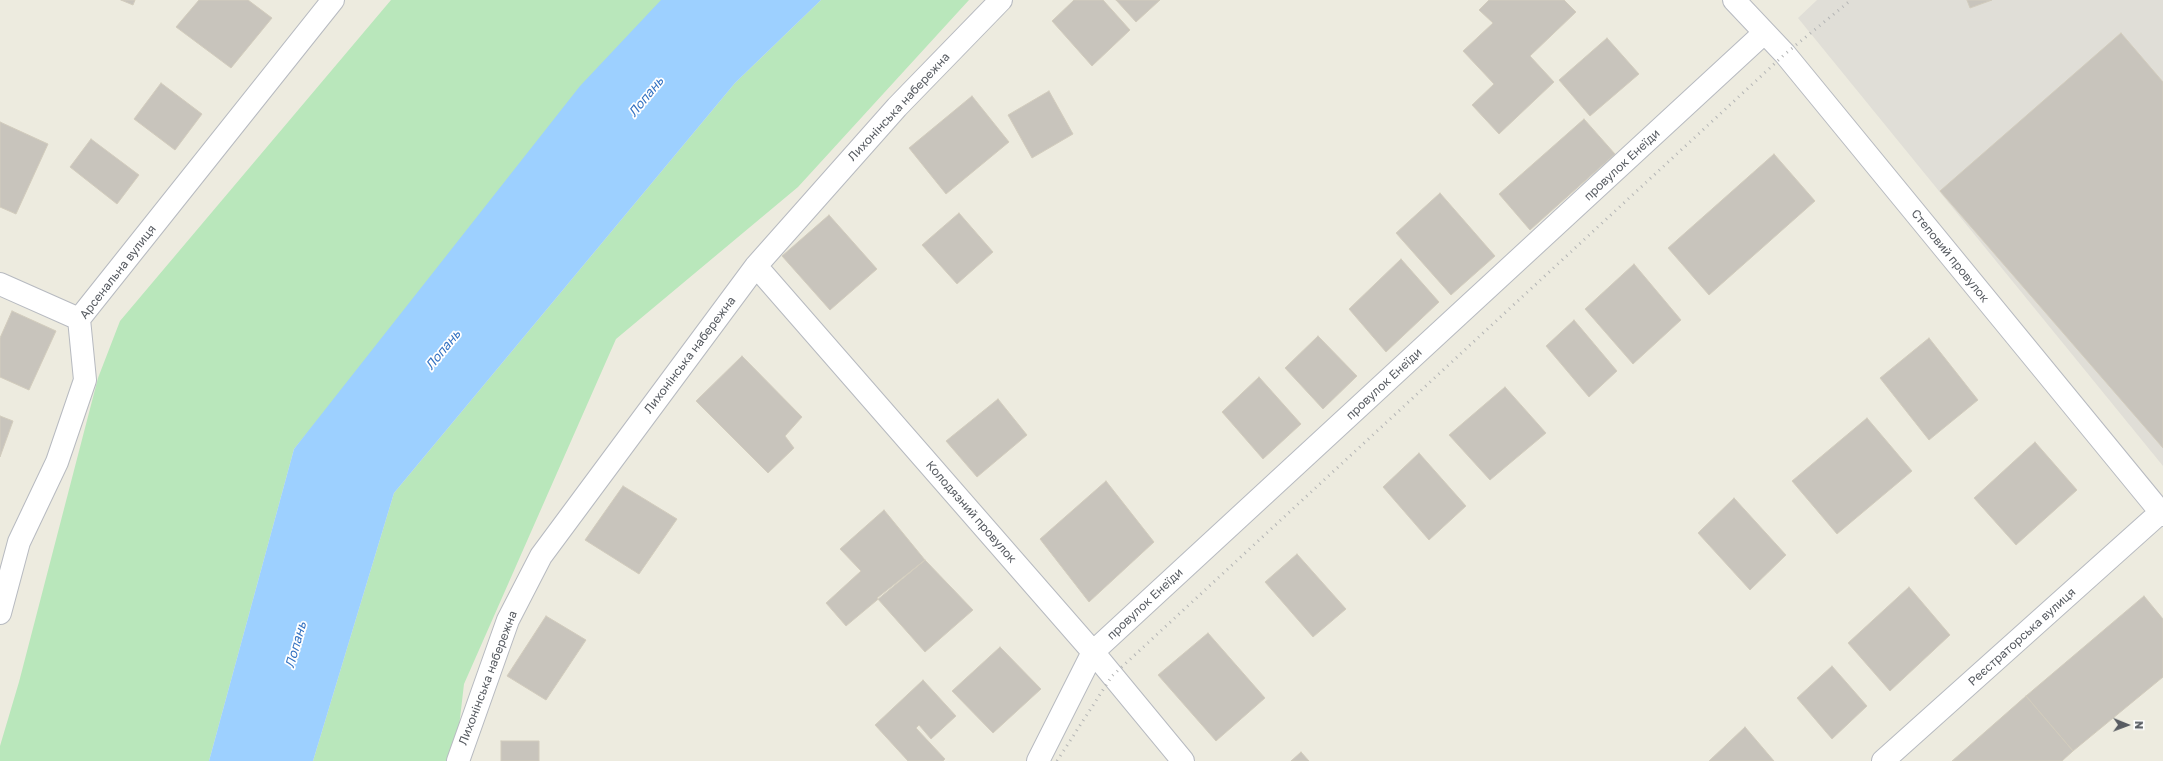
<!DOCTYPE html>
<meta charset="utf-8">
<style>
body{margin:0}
#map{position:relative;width:2163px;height:761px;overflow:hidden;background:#edebdf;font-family:"Golos Text",sans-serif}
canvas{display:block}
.north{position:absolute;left:2107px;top:705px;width:40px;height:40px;-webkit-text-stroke:3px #fff;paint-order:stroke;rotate:91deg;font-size:11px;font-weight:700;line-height:16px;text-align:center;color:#585c62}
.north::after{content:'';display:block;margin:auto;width:14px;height:18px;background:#585c62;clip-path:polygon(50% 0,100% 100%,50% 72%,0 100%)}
</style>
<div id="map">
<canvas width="2163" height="761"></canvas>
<div class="north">N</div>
</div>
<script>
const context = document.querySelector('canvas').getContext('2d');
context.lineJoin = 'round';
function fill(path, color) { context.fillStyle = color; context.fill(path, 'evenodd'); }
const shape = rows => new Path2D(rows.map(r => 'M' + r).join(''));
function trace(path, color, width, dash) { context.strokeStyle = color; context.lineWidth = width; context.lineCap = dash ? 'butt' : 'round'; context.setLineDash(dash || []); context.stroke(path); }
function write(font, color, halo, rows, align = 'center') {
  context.font = font + ' "Golos Text",sans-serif'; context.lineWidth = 3.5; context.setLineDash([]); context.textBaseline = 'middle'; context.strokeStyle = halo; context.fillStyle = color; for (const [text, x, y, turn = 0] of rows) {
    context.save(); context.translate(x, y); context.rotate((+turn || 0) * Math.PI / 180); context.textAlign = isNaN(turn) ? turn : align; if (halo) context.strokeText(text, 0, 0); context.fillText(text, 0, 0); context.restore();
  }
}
fill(shape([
 [1817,0,2163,0,2163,466,1798,18]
]), '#e0ded7');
fill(shape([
 [391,0,664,0,294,449,209,761,0,761,0,746,19,682,98,378,120,321],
 [821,0,969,0,798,187,616,339,464,684,455,761,313,761,394,493,735,83]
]), '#b9e7bb');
fill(shape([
 [661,0,821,0,735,83,394,493,313,761,209,761,294,449,580,86]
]), '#9dd0ff');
const building = shape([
 [121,0,135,0,133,5,121,0],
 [199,0,248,0,272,18,231,68,176,27,199,0],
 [1074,0,1103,0,1130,30,1092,66,1052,21,1074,0],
 [1116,0,1160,0,1136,22,1116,0],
 [1489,0,1564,0,1576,12,1530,56,1554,82,1499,134,1472,105,1494,84,1463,51,1493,23,1479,10,1489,0],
 [1967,0,1992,0,1970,8,1967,0],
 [2121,33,2163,82,2163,448,1940,191,2121,33],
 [1607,38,1639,74,1590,116,1559,80,1607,38],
 [161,83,202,114,175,150,134,119,161,83],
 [1049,91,1073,134,1032,158,1008,115,1049,91],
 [972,96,1009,142,946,194,909,148,972,96],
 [1584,119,1615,154,1530,230,1499,194,1584,119],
 [0,122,48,144,16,214,0,207,0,122],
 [91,139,139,175,117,204,70,167,91,139],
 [1774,154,1815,201,1709,295,1668,248,1774,154],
 [1440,193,1495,256,1451,295,1396,233,1440,193],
 [959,213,993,252,957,284,922,245,959,213],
 [829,215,877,269,830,310,782,256,829,215],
 [1401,259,1439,302,1386,352,1349,309,1401,259],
 [1634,264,1681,320,1633,364,1585,309,1634,264],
 [12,311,56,331,29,390,0,377,0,338,12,311],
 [1574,320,1617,371,1589,397,1546,346,1574,320],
 [1318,336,1357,376,1323,409,1285,368,1318,336],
 [1929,338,1978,400,1929,440,1880,378,1929,338],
 [742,356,802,417,785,436,794,448,768,473,696,401,742,356],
 [1259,377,1301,424,1263,459,1222,412,1259,377],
 [1505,387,1546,433,1490,480,1449,435,1505,387],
 [998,399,1027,435,977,477,946,441,998,399],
 [0,416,13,421,0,457,0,416],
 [1867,418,1912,471,1837,534,1792,481,1867,418],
 [2035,442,2077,490,2016,545,1974,498,2035,442],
 [1419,453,1466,506,1429,540,1383,487,1419,453],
 [1106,481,1154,542,1089,602,1040,539,1106,481],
 [623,486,677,519,639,574,585,540,623,486],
 [1734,498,1786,555,1750,590,1698,533,1734,498],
 [884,510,925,560,846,626,826,603,861,571,840,549,884,510],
 [1297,554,1346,609,1313,637,1265,582,1297,554],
 [925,560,973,610,925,652,877,598,925,560],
 [1909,587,1950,635,1890,691,1848,643,1909,587],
 [2144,596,2163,619,2163,677,2073,751,2026,696,2144,596],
 [546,616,586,640,546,700,507,676,546,616],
 [1208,633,1265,698,1216,741,1158,675,1208,633],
 [1000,647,1041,689,993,733,952,691,1000,647],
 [1832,666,1867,706,1832,739,1797,698,1832,666],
 [923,680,956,716,931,739,919,725,916,728,945,759,943,761,908,761,875,725,923,680],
 [2026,696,2073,751,2062,761,1952,761,2026,696],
 [1745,727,1774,761,1709,761,1745,727],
 [501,741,539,741,539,761,501,761,501,741],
 [1301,752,1309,761,1291,761,1301,752]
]);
fill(building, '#c8c4bc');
trace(building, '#d2ccbd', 1);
const street = shape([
 [1734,0,1785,54,2163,515],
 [756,266,1093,652,1183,761],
 [0,284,79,319],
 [0,613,19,542,57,462,85,380,79,319,333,0],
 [458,761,508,620,541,556,756,266,897,107,1001,0],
 [1038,761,1093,652,1764,33],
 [1883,761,2161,512]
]);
trace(street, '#b7bac0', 24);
trace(street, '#fff', 22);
trace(shape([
 [1057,761,1112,676,1785,54,1851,0]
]), '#b4b5b5', 3, [1, 5]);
write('12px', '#585c62', '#fff', [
 ["Лихонінська набережна",899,107,-47],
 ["провулок Енеїди",1622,165,-43],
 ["Степовий провулок",1950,256,51],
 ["Арсенальна вулиця",118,272,-52],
 ["Лихонінська набережна",690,355,-53],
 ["провулок Енеїди",1384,384,-43],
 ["Колодязний провулок",971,512,49],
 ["провулок Енеїди",1145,604,-43],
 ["Реєстраторська вулиця",2022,637,-42],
 ["Лихонінська набережна",488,678,-69]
]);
write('italic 13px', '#3573c2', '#fff', [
 ["Лопань",646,97,-51],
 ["Лопань",443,350,-51],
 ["Лопань",296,645,-74]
]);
</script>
